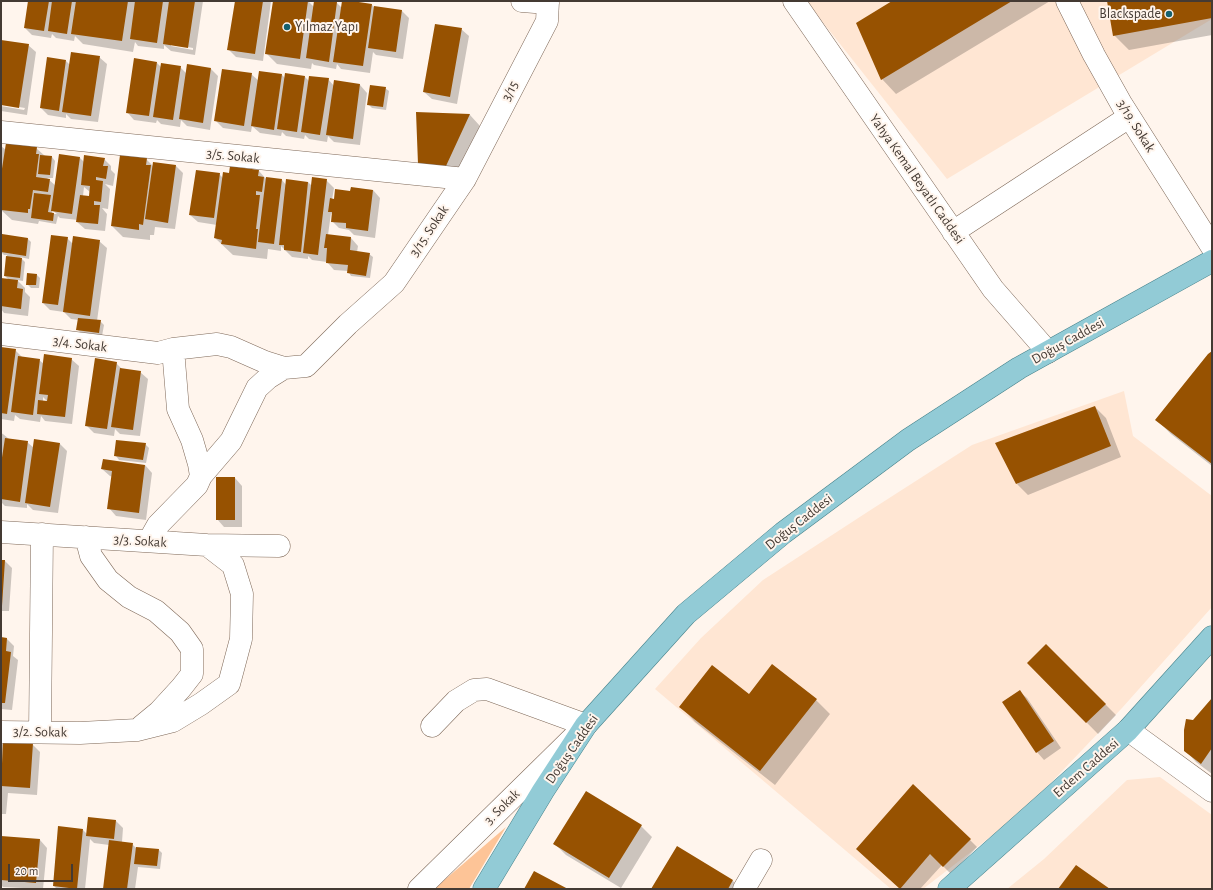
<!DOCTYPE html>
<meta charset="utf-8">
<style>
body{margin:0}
#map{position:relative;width:1213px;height:890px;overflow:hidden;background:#fff5ed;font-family:"Alegreya Sans",sans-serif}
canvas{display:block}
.frame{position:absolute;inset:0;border:2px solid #443a33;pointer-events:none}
.scale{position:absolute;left:8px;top:864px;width:65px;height:18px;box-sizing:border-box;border:2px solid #443a33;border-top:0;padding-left:5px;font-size:12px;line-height:14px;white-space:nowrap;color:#443a33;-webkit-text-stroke:3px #fff5ed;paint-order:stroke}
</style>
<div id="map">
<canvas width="1213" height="890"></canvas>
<div class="frame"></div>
<div class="scale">20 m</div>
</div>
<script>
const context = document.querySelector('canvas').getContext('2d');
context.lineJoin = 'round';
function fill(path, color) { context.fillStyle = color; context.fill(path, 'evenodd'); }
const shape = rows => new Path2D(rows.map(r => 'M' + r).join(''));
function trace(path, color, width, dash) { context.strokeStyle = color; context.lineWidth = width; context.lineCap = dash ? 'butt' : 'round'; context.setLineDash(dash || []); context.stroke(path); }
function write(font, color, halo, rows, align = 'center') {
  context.font = font + ' "Alegreya Sans",sans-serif'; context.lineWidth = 4; context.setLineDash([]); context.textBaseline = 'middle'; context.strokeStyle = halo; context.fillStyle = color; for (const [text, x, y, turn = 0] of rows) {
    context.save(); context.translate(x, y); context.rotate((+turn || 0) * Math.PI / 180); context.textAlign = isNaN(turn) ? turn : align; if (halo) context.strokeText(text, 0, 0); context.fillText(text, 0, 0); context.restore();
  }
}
fill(shape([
 [806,1,1212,1,1212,19,947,179],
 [1124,391,1133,436,1212,496,1212,607,1122,708,1025,810,923,889,891,889,655,689,701,638,763,580,869,511,972,445],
 [1160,777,1212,815,1212,889,1007,889,1044,859,1127,780]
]), '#ffe6d3');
fill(shape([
 [506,827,469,889,434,889]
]), '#fdc497');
fill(shape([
 [29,1,203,1,195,55,171,51,164,45,164,49,138,46,135,42,133,52,83,44,75,36,74,41,56,38,52,34,51,38,32,35,25,28],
 [171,44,193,48,193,50,171,46],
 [236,1,271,1,263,61,236,57,228,49],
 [274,1,308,1,314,7,315,1,324,1,337,3,342,8,343,1,345,1,372,5,374,7,402,11,409,18,403,59,376,55,373,52,370,73,341,69,337,64,336,69,314,65,312,63,311,69,277,64,266,53],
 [894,1,1050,1,896,94,882,79],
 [1108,1,1212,1,1212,35,1129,50,1114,35],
 [461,29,469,36,457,104,432,99,424,92],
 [1,45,28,45,36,52,27,115,1,111,1,106,24,110,25,108,1,104],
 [99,57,107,64,98,122,71,119,66,114,66,118,48,115,41,108,66,61,70,65],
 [157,63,161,67,180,67,186,73,211,69,218,76,210,130,187,126,181,120,180,127,161,124,157,120,156,123,134,120,127,112],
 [251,74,259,81,282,75,286,79,305,77,309,81,328,79,334,86,335,82,360,85,367,93,360,145,334,142,328,136,327,142,309,139,305,135,304,139,286,136,282,132,281,136,260,133,252,126,251,132,223,128,216,121],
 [385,88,389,91,386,110,372,108,368,104],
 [417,113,470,115,480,126,457,176,430,175],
 [1,146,6,150,36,148,45,156,52,157,55,161,53,178,47,178,56,186,60,155,80,158,84,162,104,159,111,166,111,170,115,174,113,186,105,184,110,189,108,209,102,208,107,214,105,231,85,229,77,222,78,220,60,218,58,216,56,224,39,221,38,224,12,220,1,210],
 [84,187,90,192,90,197,83,196],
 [52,210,57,214,52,214],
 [146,159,154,167,154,163,176,166,183,173,175,229,155,227,154,235,150,235,150,240,123,237,112,226],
 [259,171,267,180,282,180,286,185,308,182,312,186,326,180,334,188,332,200,335,200,351,192,352,188,373,190,380,198,375,238,354,235,349,230,339,228,332,221,333,215,331,213,328,235,351,238,358,246,357,252,369,254,373,257,370,278,351,276,348,271,334,270,327,262,312,260,308,256,308,259,292,257,281,246,281,251,268,249,267,259,233,255,215,238,217,225,198,222,190,215,219,174,223,178],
 [3,235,28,239,31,242,29,259,20,257,25,262,23,281,17,280,25,288,25,292,30,297,28,316,4,313,1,309,1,277,2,279,9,280,5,276,7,255,4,255,2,253,1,263,1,238,2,240],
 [67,238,73,244,99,241,107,248,97,321,100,321,104,325,102,336,81,333,77,329,79,320,71,319,64,312,50,310,43,303],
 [37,275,40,278,39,288,31,288,27,284],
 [1,348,15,350,23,358,39,360,44,364,71,359,79,366,72,424,45,421,41,416,40,422,20,419,15,415,14,421,1,419],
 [43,397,48,402,43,401],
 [1212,352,1212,466,1171,434,1157,420],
 [116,363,123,370,140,372,148,379,140,436,120,434,115,429,114,436,94,433,86,425],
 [1095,407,1106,418,1121,457,1028,495,1017,484],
 [1,433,3,434,9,439,27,442,34,448,59,443,67,451,58,513,33,510,27,504,27,508,5,506,2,503,1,506],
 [145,444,149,448,146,463,119,460,116,456],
 [145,465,152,473,146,520,116,516,109,508,113,477,110,476,102,469],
 [235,478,242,486,242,527,224,527,217,519],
 [1,561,5,561,12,568,9,611,1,611],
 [1,638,7,639,14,646,13,656,18,660,12,710,1,709],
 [1046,645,1116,715,1098,734,1028,663],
 [1019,691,1027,698,1061,748,1044,760,1037,752],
 [749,696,816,700,830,714,775,785,695,722,681,707],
 [1212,699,1212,774,1196,762,1185,750,1194,721],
 [1,743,4,745,32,744,40,752,37,795,8,793,6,814,1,814],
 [116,821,123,828,122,842,132,844,136,848,159,850,162,853,160,869,138,867,135,889,104,889,109,845,94,843,90,839,85,889,57,889,54,886,83,830,87,834],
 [641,826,652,837,621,888,566,855,555,844],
 [1,827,1,837,40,840,47,848,43,889,3,887,1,885],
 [957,827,977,847,951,874,942,865,920,889,901,889,868,860],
 [678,848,733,881,740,889,652,889]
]), '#0003');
fill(shape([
 [28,1,49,1,44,31,24,28],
 [52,1,72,1,67,34,48,31],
 [76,1,128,1,122,41,71,34],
 [135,1,163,1,157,43,130,39],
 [169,1,195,1,188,48,163,44],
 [235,1,263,1,255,54,227,50],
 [273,1,308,1,300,59,265,54],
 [314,1,337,2,329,62,306,58],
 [342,1,352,1,372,4,363,66,333,62],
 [892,1,1012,1,881,80,856,23],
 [1107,1,1212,1,1212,18,1113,36],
 [374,6,402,10,396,52,368,48],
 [435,24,462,28,450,97,423,92],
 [1,40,29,44,19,108,1,105],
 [71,52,100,56,91,116,62,112],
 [47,57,66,60,59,111,40,108],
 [134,58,157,62,149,116,126,113],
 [161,63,181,66,173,120,153,117],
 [187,64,211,68,203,123,179,119],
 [222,69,252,73,244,126,214,121],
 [259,71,282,74,274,130,251,126],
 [285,73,305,76,297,132,277,129],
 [309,76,329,78,320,135,301,132],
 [334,80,360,84,353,139,326,135],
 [370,85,386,87,383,107,367,105],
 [416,112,470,114,446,166,418,164],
 [6,143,37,147,36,154,39,154,36,177,50,179,48,192,33,190,30,209,28,209,28,213,1,210,2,191,1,191,1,175],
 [59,154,80,157,72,214,51,211],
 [40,155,52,156,50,175,38,174],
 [84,155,105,158,103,166,108,166,106,179,96,177,96,180,103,181,101,202,94,201,94,205,100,205,98,224,76,222,80,195,89,196,90,186,81,185],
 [120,155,147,158,146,165,151,165,143,225,139,224,139,230,111,226],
 [153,162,176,165,168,223,145,219],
 [230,166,259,170,258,176,264,177,262,192,256,191,256,195,260,195,256,229,258,229,256,249,221,244,222,240,214,238,223,172,229,173],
 [196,170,220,173,214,218,189,215],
 [266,177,282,179,274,244,258,242],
 [312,177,327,179,318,255,303,253],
 [286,179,308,182,301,252,284,250,284,245,279,245],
 [351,187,373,190,368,231,346,228,346,223,331,222,332,212,328,212,330,198,334,199,335,189,350,191],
 [34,193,51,195,48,212,54,213,53,221,31,218],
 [2,234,28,238,26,256,1,252],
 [326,234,351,237,350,250,370,253,366,276,347,273,348,265,326,263,327,248,324,248],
 [51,235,68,237,58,305,42,303],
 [73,236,100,240,90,316,63,312],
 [6,256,22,258,20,278,4,276],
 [27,273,37,274,36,285,26,285],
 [1,278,18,280,17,288,23,289,21,309,1,306],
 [78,318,101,320,99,333,76,330],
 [1,347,16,349,7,414,1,413],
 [1212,351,1212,464,1155,420,1208,354],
 [44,354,72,358,65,417,37,414,38,400,47,401,48,395,39,394],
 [18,356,40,359,33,415,11,412],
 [95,358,117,362,107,429,85,426],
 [120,368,141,371,133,430,111,427],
 [1095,406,1111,446,1016,484,995,443],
 [5,438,28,441,20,502,1,499,1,464],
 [34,439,60,443,50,507,25,503],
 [116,440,146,443,143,460,114,456],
 [103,459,145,465,139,513,107,509,112,471,101,469],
 [216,477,235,477,235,520,216,520],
 [1,560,5,560,2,606,1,606],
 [1,637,7,638,6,651,11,652,5,703,1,703],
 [1046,644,1106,704,1086,723,1027,663],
 [772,664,817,699,760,771,679,707,712,665,749,694],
 [1020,690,1054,741,1036,753,1002,702],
 [1212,698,1212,748,1201,764,1184,751,1184,730,1186,719,1193,720],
 [3,741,33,743,30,788,1,786],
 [913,784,971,839,943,867,930,854,900,889,856,849],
 [586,791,642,825,609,878,553,844],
 [88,817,116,820,114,839,86,836],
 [58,826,83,829,77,889,53,886],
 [1,836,40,839,36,883,1,880],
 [109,840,133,843,127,889,103,889],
 [677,846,733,880,728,889,651,889],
 [136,847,159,849,157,866,134,864],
 [1076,865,1110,889,1058,889],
 [534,871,568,889,524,889]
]), '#975201');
const minor = shape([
 [522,1,548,3],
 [794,1,993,289,1048,352],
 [1067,1,1094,55,1122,105,1212,247],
 [1,132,465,179],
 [953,232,1129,117],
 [1,334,158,353,173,349,217,344,231,347,265,362,284,368,306,366,348,324,394,283,465,179,547,21,548,1],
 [201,476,231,441,257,388,268,378,284,368],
 [1,532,207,545,279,546],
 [86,537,91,556,108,580,129,597,156,611,180,632,192,649,192,674,181,688,159,712,142,726],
 [149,541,158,525,197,485,201,476,199,464,192,440,178,409,173,349],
 [1128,730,1212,791],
 [1,732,80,733,137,730,173,721,201,704,229,684,241,639,242,594,233,565,207,545],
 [40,732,42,534],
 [419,889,586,725,487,689,474,690,456,701,432,726],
 [744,889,761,860]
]);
const major = shape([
 [484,889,543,791,586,725,686,614,783,533,908,440,1019,368,1212,261],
 [949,889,1128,730,1212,637]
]);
trace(minor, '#7e6858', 23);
trace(major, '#47828b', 23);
trace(minor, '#fff', 22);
trace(major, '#92cbd6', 22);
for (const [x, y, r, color] of [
 [1169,14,4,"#16616e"],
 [287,27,4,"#16616e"]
]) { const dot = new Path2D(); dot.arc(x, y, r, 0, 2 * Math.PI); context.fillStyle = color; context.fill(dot); trace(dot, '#fff5ed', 1.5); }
write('14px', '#443a33', '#fff5ed', [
 ["Blackspade",1161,14],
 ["Yılmaz Yapı",295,27,"left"]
], 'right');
write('14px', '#443a33', '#fff5ed', [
 ["3/15",510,91,-63],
 ["3/19. Sokak",1136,126,58],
 ["3/5. Sokak",233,156,6],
 ["Yahya Kemal Beyatlı Caddesi",917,179,55],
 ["3/15. Sokak",429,231,-56],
 ["Doğuş Caddesi",1068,341,-29],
 ["3/4. Sokak",80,344,7],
 ["Doğuş Caddesi",799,522,-38],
 ["3/3. Sokak",140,541,4],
 ["3/2. Sokak",40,732,1],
 ["Doğuş Caddesi",572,749,-55],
 ["Erdem Caddesi",1086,768,-41],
 ["3. Sokak",502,807,-45]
]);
</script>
